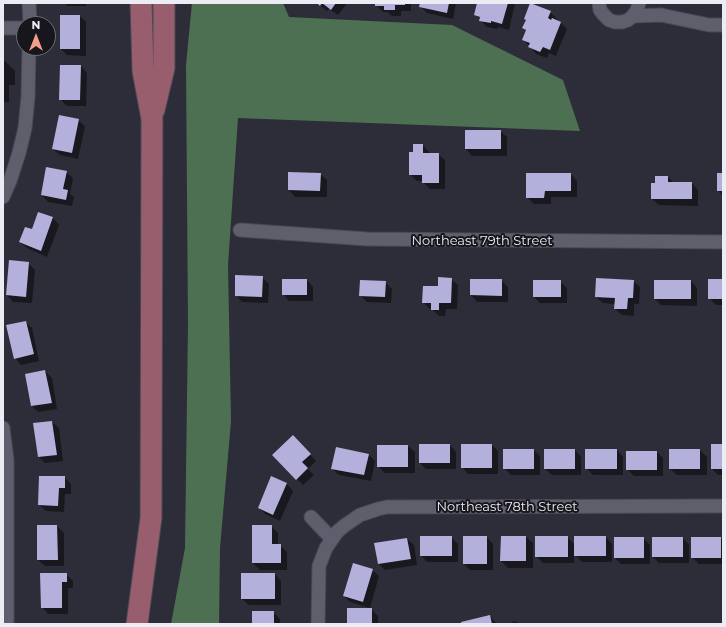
<!DOCTYPE html>
<style>
body{margin:0}
#map{position:relative;width:726px;height:627px;overflow:hidden;background:#2d2d39;font-family:Montserrat,sans-serif}
canvas{display:block}
.frame{position:absolute;inset:0;border:4px solid #ececf5;pointer-events:none}
.north{position:absolute;left:16px;top:16px;width:40px;height:40px;box-sizing:border-box;background:#16161c;border:1px solid #6c6c73;border-radius:50%;rotate:0deg;font-size:11px;font-weight:700;line-height:16px;text-align:center;color:#ececf5}
.north::after{content:'';display:block;margin:auto;width:14px;height:18px;background:#f49e8a;clip-path:polygon(50% 0,100% 100%,50% 72%,0 100%)}
</style>
<div id="map">
<canvas width="726" height="627"></canvas>
<div class="frame"></div>
<div class="north">N</div>
</div>
<script>
const context = document.querySelector('canvas').getContext('2d');
context.lineJoin = 'round';
function fill(path, color) { context.fillStyle = color; context.fill(path, 'evenodd'); }
const shape = rows => new Path2D(rows.map(r => 'M' + r).join(''));
function trace(path, color, width, dash) { context.strokeStyle = color; context.lineWidth = width; context.lineCap = dash ? 'butt' : 'round'; context.setLineDash(dash || []); context.stroke(path); }
function write(font, color, halo, rows, align = 'center') {
  context.font = font + ' Montserrat,sans-serif'; context.lineWidth = 4; context.setLineDash([]); context.textBaseline = 'middle'; context.strokeStyle = halo; context.fillStyle = color; for (const [text, x, y, turn = 0] of rows) {
    context.save(); context.translate(x, y); context.rotate((+turn || 0) * Math.PI / 180); context.textAlign = isNaN(turn) ? turn : align; if (halo) context.strokeText(text, 0, 0); context.fillText(text, 0, 0); context.restore();
  }
}
fill(shape([
 [192,3,283,3,289,17,452,25,563,80,580,131,238,118,228,265,231,421,220,548,219,624,171,624,185,548,188,324,186,65]
]), '#4e7052');
fill(shape([
 [65,3,86,3,86,6,67,6],
 [317,3,347,3,338,15,329,9,327,11],
 [376,3,411,3,411,11,401,11,401,16,392,16,388,12,383,12,376,5],
 [421,3,456,3,453,19,427,13,421,7],
 [478,3,515,3,509,30,498,27,497,29,487,27,475,14],
 [550,12,557,19,556,21,561,23,567,29,556,56,549,53,547,58,536,54,523,39,526,31,523,28,526,20],
 [80,16,86,22,86,56,67,55,61,49],
 [3,61,5,61,15,71,15,85,9,85,9,102,3,102],
 [81,66,87,73,86,106,67,106,60,99],
 [78,120,85,126,78,159,60,155,53,149],
 [500,131,507,137,507,156,472,156,466,149],
 [423,145,429,152,429,154,438,154,445,160,445,189,430,189,423,182,423,181,417,181,410,174,414,153],
 [66,172,73,178,70,194,74,197,72,206,48,202,42,195],
 [320,174,327,180,327,197,295,197,289,190],
 [571,174,577,181,577,197,551,197,551,204,534,204,527,197],
 [723,174,723,196,718,191],
 [668,177,674,183,692,183,698,190,698,206,659,205,652,199,656,184],
 [53,218,59,225,47,257,27,248,20,242,32,230],
 [28,263,35,270,32,303,13,302,7,295],
 [262,277,269,284,268,303,242,302,236,295],
 [451,279,458,285,457,309,446,309,445,316,439,316,432,309,430,309,423,302],
 [307,280,313,287,313,301,289,301,283,294],
 [501,280,508,287,508,302,477,302,471,295],
 [723,280,723,305,716,305,709,298],
 [560,281,567,288,567,303,540,303,534,297],
 [633,281,640,287,639,304,634,304,634,316,622,315,615,309,615,304,603,303,596,297],
 [691,281,697,288,697,306,661,305,655,299],
 [385,282,392,289,391,303,367,302,360,295],
 [25,322,32,328,39,361,21,365,15,358],
 [45,371,52,378,57,409,38,412,32,406],
 [52,422,59,428,63,461,45,463,39,457],
 [293,437,316,461,308,469,314,475,303,485,274,455],
 [450,445,456,452,456,469,426,469,420,463],
 [492,445,498,451,498,474,468,474,462,467],
 [723,445,723,475,718,475,712,469],
 [408,446,415,452,415,473,385,473,378,466],
 [534,450,540,456,540,475,511,475,504,468],
 [575,450,581,457,581,475,552,475,545,469],
 [617,450,623,457,623,475,593,475,586,468],
 [700,450,707,457,707,475,677,475,670,469],
 [657,452,663,458,663,476,634,476,627,469],
 [368,454,375,461,371,481,339,475,332,469],
 [64,477,71,484,71,494,65,494,64,512,46,511,39,505],
 [272,478,287,484,293,491,280,521,265,514,259,508],
 [38,526,57,526,64,533,64,566,45,566,38,560],
 [253,526,271,526,278,533,278,545,280,545,287,552,287,570,260,570,253,563],
 [451,537,458,544,458,562,427,562,421,555],
 [487,537,493,544,493,570,470,570,464,564],
 [502,537,526,537,533,543,533,568,508,568,501,561],
 [567,537,575,545,606,537,612,544,612,562,582,562,574,554,574,563,543,563,536,556],
 [643,538,650,545,650,564,621,564,615,558],
 [683,538,689,545,689,563,659,563,653,557],
 [721,538,723,541,723,564,699,564,692,557],
 [407,539,414,545,417,565,385,570,379,564],
 [372,570,379,576,370,608,350,602,344,596],
 [66,574,73,581,73,588,68,588,68,614,48,614,42,607],
 [275,574,281,581,281,605,249,605,242,599],
 [371,609,378,616,378,624,348,624],
 [273,612,280,619,280,624,253,624],
 [490,616,497,624,462,624],
 [513,621,522,624,512,624]
]), '#0007');
fill(shape([
 [317,3,336,3,331,10,322,3,320,6],
 [375,3,405,3,405,5,395,5,395,10,384,10,384,6,375,6],
 [420,3,449,3,447,13,419,7],
 [477,3,508,3,502,24,491,21,491,23,479,21,480,17,474,15],
 [530,3,551,11,548,18,551,20,552,18,561,22,550,50,543,47,540,52,528,47,530,43,522,40,526,30,522,28,526,20,524,19],
 [60,15,80,15,80,49,60,49],
 [60,65,81,65,80,100,59,100],
 [59,115,79,119,72,153,52,149],
 [465,130,501,130,501,149,465,149],
 [413,144,423,144,423,153,439,153,439,183,422,183,422,175,409,175,409,152,413,152],
 [46,167,67,171,63,189,68,190,66,200,41,195],
 [288,172,321,173,320,191,288,190],
 [526,173,571,173,571,191,545,191,544,198,526,198],
 [717,173,723,173,723,191,717,191],
 [655,176,668,176,668,182,692,182,692,199,651,199,651,183,655,183],
 [38,212,53,217,41,251,19,242,25,227,32,229],
 [9,260,29,262,26,297,6,295],
 [235,275,263,276,262,297,235,296],
 [438,277,452,278,451,303,439,303,439,310,431,310,431,303,422,303,423,286,438,286],
 [596,278,634,280,633,298,628,298,627,309,614,309,615,298,595,297],
 [282,279,307,279,307,295,282,295],
 [470,279,502,279,502,296,470,295],
 [708,279,723,279,723,299,708,299],
 [360,280,386,281,385,297,359,296],
 [533,280,561,280,561,297,533,297],
 [654,280,691,280,691,299,654,299],
 [26,321,34,354,14,359,6,325],
 [45,370,52,403,31,406,25,374],
 [52,421,57,455,38,457,33,423],
 [293,435,311,454,302,462,308,468,296,480,272,455],
 [419,444,450,444,450,463,419,463],
 [461,444,492,444,492,468,461,468],
 [711,444,723,444,723,469,711,469],
 [377,445,408,445,408,467,377,467],
 [336,447,369,454,364,475,331,469],
 [503,449,534,449,534,469,503,469],
 [544,449,575,449,575,469,544,469],
 [585,449,617,449,617,469,585,469],
 [669,449,700,449,700,469,669,469],
 [626,451,657,451,657,470,626,470],
 [39,476,65,476,65,488,59,488,58,506,38,505],
 [271,476,287,483,273,515,258,508],
 [37,525,57,525,58,560,37,560],
 [252,525,272,525,272,544,281,544,281,563,252,563],
 [420,536,452,536,452,556,420,556],
 [463,536,487,536,487,564,463,564],
 [501,536,526,536,526,561,500,561],
 [535,536,568,536,568,557,535,557],
 [574,536,606,536,606,556,574,556],
 [614,537,644,537,644,558,614,558],
 [652,537,683,537,683,557,652,557],
 [691,537,721,537,721,558,691,558],
 [407,538,411,559,378,564,374,543],
 [353,563,373,569,363,602,343,596],
 [40,573,67,573,67,582,62,582,62,608,41,608],
 [241,573,275,573,275,599,241,599],
 [347,608,372,608,372,624,347,624],
 [252,611,274,611,274,624,252,624],
 [490,615,492,624,461,624,461,622]
]), '#b3b1dc');
const street = shape([
 [29,3,30,24],
 [599,3,600,10,604,15,609,20,615,22,622,22,628,20,633,16,637,10,639,3],
 [633,16,661,15,709,25,723,25],
 [3,28,24,28],
 [3,197,10,181,19,153,25,128,28,97,29,48],
 [240,230,367,239,723,242],
 [3,428,7,460,7,624],
 [311,517,332,539],
 [318,624,319,566,326,548,337,532,344,526,360,515,378,509,387,507,723,506]
]);
const primary = shape([
 [154,110,164,68,164,3],
 [137,624,151,518,152,119,143,71,141,3]
]);
trace(street, '#494953', 15);
trace(primary, '#494953', 23);
trace(street, '#5f5e6d', 13);
trace(primary, '#985e6d', 21);
write('13px', '#ececf5', '#16161c', [
 ["Northeast 79th Street",482,241],
 ["Northeast 78th Street",507,507]
]);
</script>
